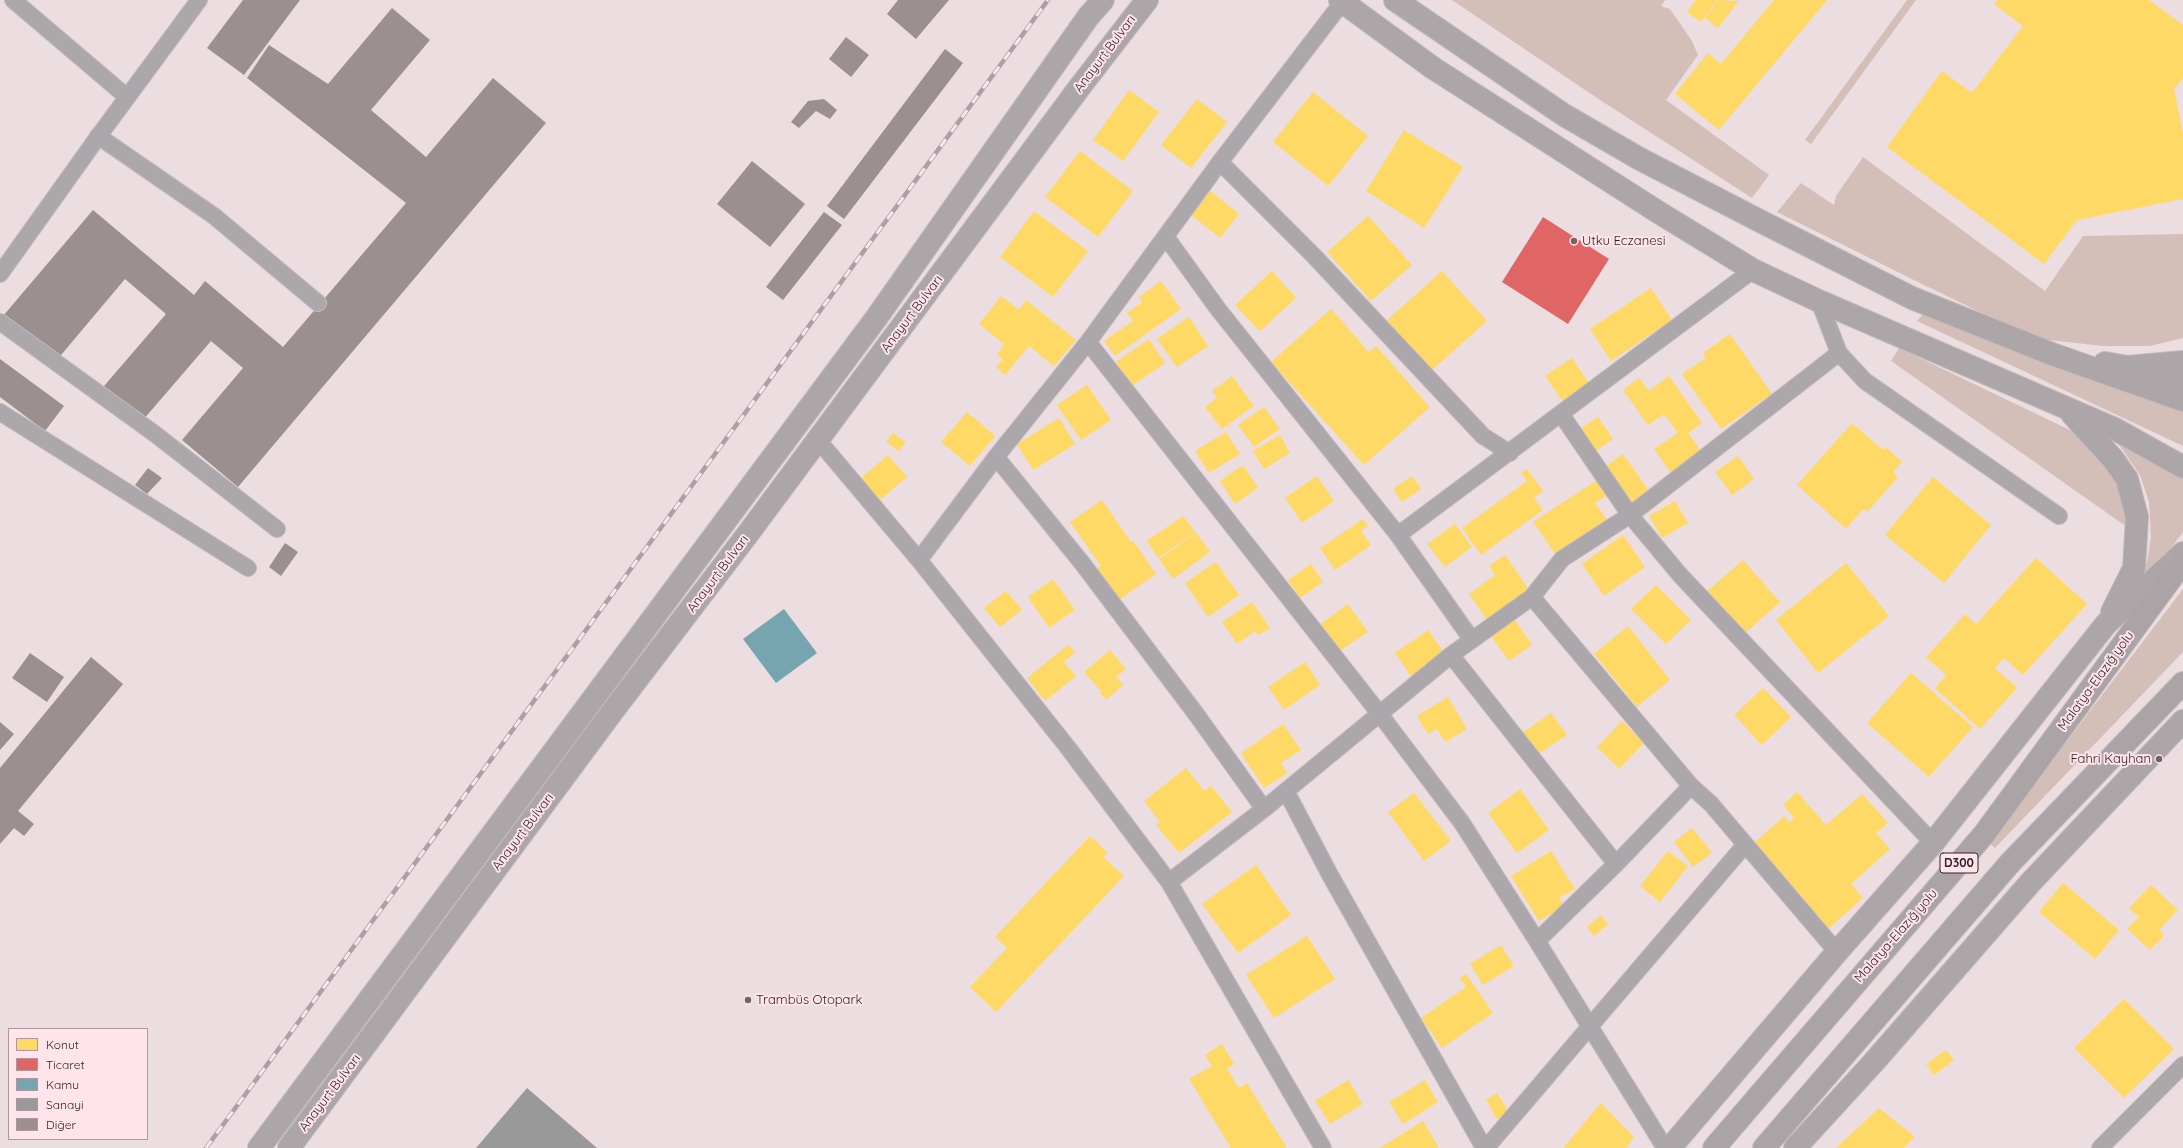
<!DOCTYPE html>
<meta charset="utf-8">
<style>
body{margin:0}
#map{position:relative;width:2183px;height:1148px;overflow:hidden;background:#ebdde0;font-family:Quicksand,sans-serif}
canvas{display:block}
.legend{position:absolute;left:8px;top:1028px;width:140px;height:112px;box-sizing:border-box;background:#ffe4eb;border:1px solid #ab979d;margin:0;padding:5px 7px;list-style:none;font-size:12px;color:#2e2427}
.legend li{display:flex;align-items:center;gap:8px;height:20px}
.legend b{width:20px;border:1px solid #ab979d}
</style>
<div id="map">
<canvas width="2183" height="1148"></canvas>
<ul class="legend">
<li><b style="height:11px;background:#ffd966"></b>Konut</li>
<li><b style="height:11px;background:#e06666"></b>Ticaret</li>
<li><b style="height:11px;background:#76a5af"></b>Kamu</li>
<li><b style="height:11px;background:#999"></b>Sanayi</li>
<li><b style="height:11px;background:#9c8f8f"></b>Diğer</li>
</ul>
</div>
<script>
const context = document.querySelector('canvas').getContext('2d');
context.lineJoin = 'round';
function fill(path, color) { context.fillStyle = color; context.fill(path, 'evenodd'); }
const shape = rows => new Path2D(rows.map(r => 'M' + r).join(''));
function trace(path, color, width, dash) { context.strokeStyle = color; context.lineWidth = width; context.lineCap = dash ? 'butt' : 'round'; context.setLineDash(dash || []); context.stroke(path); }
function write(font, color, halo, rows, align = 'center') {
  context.font = font + ' Quicksand,sans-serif'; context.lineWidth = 4; context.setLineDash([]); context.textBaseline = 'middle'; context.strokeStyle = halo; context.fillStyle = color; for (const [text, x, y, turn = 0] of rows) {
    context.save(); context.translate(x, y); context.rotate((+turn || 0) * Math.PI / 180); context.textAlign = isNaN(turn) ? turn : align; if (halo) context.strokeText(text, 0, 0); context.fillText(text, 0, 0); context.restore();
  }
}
fill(shape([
 [1452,0,1665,0,1661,6,1670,9,1692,41,1698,55,1666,100,1769,175,1752,198,1597,98],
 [1907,0,1916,0,1811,144,1805,140],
 [1863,157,2045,291,2083,236,2183,234,2183,338,2150,346,2103,346,2040,339,2015,329,1922,284,1777,212,1801,183,1834,205,1836,196],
 [1923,314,2183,406,2183,446,1917,321],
 [1899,348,2074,432,2124,480,2127,527,1891,361],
 [2118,443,2183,472,2183,532,2139,591,2134,588,2147,563,2151,537,2149,502,2140,475],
 [2183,589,2183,652,1995,848,1989,843]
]), '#d4bfb8');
fill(shape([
 [1696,0,1717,0,1701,22,1687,12],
 [1718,0,1739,1,1718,28,1705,18],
 [1774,0,1827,0,1719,130,1675,94,1708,53,1721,64],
 [1997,0,2149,0,2183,25,2183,78,2174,89,2183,133,2183,199,2077,220,2044,264,1887,147,1942,71,1972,93,2023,26,1994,4],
 [1129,90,1159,112,1123,161,1093,140],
 [1313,92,1368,136,1328,186,1273,142],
 [1197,99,1227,122,1191,168,1161,145],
 [1404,130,1463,167,1424,228,1366,191],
 [1080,151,1133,191,1098,237,1045,197],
 [1209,190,1239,214,1220,238,1190,214],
 [1034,211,1088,251,1053,297,1000,257],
 [1368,216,1412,265,1371,301,1327,252],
 [1272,271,1296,298,1260,331,1235,305],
 [1442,271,1487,321,1431,371,1386,321],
 [1161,281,1181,309,1115,356,1104,341,1133,321,1127,313,1142,302,1139,297],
 [1651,288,1672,320,1611,361,1590,329],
 [1001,296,1019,310,1026,300,1076,340,1054,366,1029,346,1005,375,996,367,1003,359,997,354,1004,344,979,324],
 [1331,309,1369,352,1376,346,1430,407,1364,465,1271,362],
 [1189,317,1208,346,1177,367,1157,339],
 [1730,334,1772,394,1721,429,1682,374,1706,358,1703,353],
 [1149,339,1165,363,1132,386,1116,362],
 [1572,358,1592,388,1566,406,1545,376],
 [1232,376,1254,406,1222,429,1205,407,1217,398,1212,391],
 [1669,376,1702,423,1688,433,1701,451,1671,473,1654,449,1678,433,1664,414,1648,425,1623,390,1639,378,1649,391],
 [1087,385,1111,420,1081,440,1057,405],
 [1264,407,1280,429,1254,447,1238,425],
 [967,412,995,436,970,466,941,442],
 [1598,417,1613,439,1590,455,1575,432],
 [1059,418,1075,444,1033,470,1017,444],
 [1852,423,1883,450,1886,447,1902,462,1893,472,1898,477,1867,512,1863,509,1846,529,1797,485],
 [1226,432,1240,454,1209,473,1195,451],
 [893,433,906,442,899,451,886,442],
 [1280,435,1290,453,1264,469,1253,451],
 [1623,454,1651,494,1629,509,1602,469],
 [888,455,907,477,880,500,861,478],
 [1738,456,1754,479,1732,495,1715,472],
 [1243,465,1258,488,1235,504,1220,481],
 [1527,469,1543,491,1534,498,1543,510,1481,555,1462,528,1527,481,1521,473],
 [1317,476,1334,501,1302,523,1285,498],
 [1412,476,1421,489,1402,502,1393,489],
 [1933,477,1991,525,1944,583,1885,535],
 [1596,481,1606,496,1595,503,1607,520,1556,555,1533,522],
 [1102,500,1131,542,1133,541,1156,574,1117,601,1096,569,1101,566,1070,522],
 [1675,501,1688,523,1662,538,1649,516],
 [1183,516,1195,532,1158,558,1147,541],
 [1363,519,1368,526,1361,531,1371,545,1335,570,1320,548],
 [1455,524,1472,547,1445,567,1427,544],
 [1196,532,1210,552,1173,579,1159,559],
 [1623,535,1645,567,1604,596,1582,564],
 [1505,555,1529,590,1487,620,1469,594,1495,575,1489,566],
 [2036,558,2087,604,2023,675,2004,658,1995,668,2017,688,1980,729,1935,688,1946,675,1926,657,1965,614,1976,624],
 [1743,560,1780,602,1743,635,1705,593],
 [1216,562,1239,595,1208,617,1185,583],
 [1846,563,1889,616,1818,673,1776,620],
 [1311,564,1323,582,1300,598,1288,580],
 [1053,579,1075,610,1049,628,1028,597],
 [1656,585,1691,620,1666,644,1631,609],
 [1006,591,1022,610,1000,627,984,608],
 [1252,602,1270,628,1258,635,1255,631,1237,644,1222,622],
 [1348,604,1368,632,1338,652,1319,625],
 [1513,617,1532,645,1509,661,1489,633],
 [1628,626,1670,680,1637,707,1594,654],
 [1428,630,1446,655,1413,679,1395,653],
 [1068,645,1075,653,1063,662,1076,676,1045,701,1027,678],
 [1110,650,1126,669,1116,677,1123,685,1106,700,1100,693,1101,691,1084,672],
 [1305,662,1320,685,1284,710,1268,687],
 [1911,673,1973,727,1929,777,1867,723],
 [1763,688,1791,717,1762,745,1734,715],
 [1448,697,1467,729,1445,742,1437,729,1428,734,1417,716],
 [1551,713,1567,735,1537,755,1522,733],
 [1622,721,1644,743,1619,769,1597,747],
 [1283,724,1301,750,1281,763,1287,773,1264,788,1241,753],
 [1186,768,1204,791,1211,786,1232,812,1179,853,1156,825,1160,822,1144,801],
 [1520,789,1549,830,1517,853,1488,813],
 [1797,792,1826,825,1862,794,1888,823,1876,833,1890,849,1851,884,1863,898,1828,929,1753,844,1784,816,1789,822,1794,818,1783,805],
 [1414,793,1451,841,1424,861,1388,812],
 [1692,828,1712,853,1693,867,1674,842],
 [1090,836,1108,853,1103,857,1124,876,996,1012,970,987,1007,948,995,937],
 [1551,851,1575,889,1559,898,1564,906,1539,921,1511,876],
 [1668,851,1688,866,1660,902,1640,886],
 [1256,865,1291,915,1238,953,1202,904],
 [2063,883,2119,930,2095,959,2039,912],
 [2151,885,2178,910,2159,930,2164,936,2150,950,2127,929,2139,917,2129,908],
 [1601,915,1608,924,1594,936,1587,927],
 [1307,936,1335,979,1274,1018,1246,975],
 [1501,945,1514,966,1483,985,1470,964],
 [1466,974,1493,1013,1442,1048,1421,1018,1466,987,1460,978],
 [2124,999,2174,1049,2124,1098,2074,1048],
 [1222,1044,1234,1064,1227,1069,1239,1088,1247,1083,1287,1148,1231,1148,1189,1079,1212,1066,1205,1055],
 [1946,1050,1954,1060,1934,1075,1926,1064],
 [1348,1080,1363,1104,1330,1124,1315,1101],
 [1425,1080,1438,1102,1403,1124,1389,1102],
 [1497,1093,1509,1112,1497,1119,1486,1100],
 [1601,1103,1634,1137,1626,1148,1563,1148],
 [1879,1108,1915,1137,1903,1148,1836,1148],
 [1423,1121,1439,1148,1380,1148]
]), '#ffd966');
fill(shape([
 [1543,217,1609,259,1568,324,1502,282]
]), '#e06666');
fill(shape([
 [784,609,817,653,776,683,743,639]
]), '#76a5af');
fill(shape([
 [527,1088,597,1148,476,1148]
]), '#999');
fill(shape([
 [243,0,300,0,244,75,207,48],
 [898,0,949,0,916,39,887,14],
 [392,8,430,40,371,110,426,157,493,78,546,123,238,487,182,440,243,368,211,341,143,420,104,386,166,314,125,279,56,361,3,316,93,210,194,295,205,281,283,347,406,203,247,78,269,45,328,84],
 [846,37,869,55,851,77,829,59],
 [945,49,963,63,844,219,827,206],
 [824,99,837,110,830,119,816,111,799,128,791,122,808,101],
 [752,161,805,204,770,247,717,204],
 [824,212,842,225,783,300,766,287],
 [0,359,64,406,45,431,0,397],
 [148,468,162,478,147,494,135,485],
 [285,543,298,552,281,576,269,567],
 [30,653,64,677,47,702,12,678],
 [91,657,123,684,18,811,34,824,24,836,14,828,0,844,0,768],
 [0,722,14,734,0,750]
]), '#9c8f8f');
const street = shape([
 [13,0,127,97],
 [98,136,214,216,318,303],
 [1220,162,1314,256,1483,436,1510,453],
 [1166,237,1218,309,1398,535,1472,640],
 [0,274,95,141,199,0],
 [1819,301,1839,353,1865,381,2059,516],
 [0,322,155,434,277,529],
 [1088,342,1379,713,1462,823,1537,941,1665,1148],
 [0,412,248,568],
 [1561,414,1630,515,1680,575,1933,843],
 [818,440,919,560,1069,749,1169,882,1323,1148],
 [996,457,1082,563,1196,714,1264,809],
 [1398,535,1753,270],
 [919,560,996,457,1088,342,1220,162,1344,0],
 [1532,597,1691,786,1711,804,1837,952],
 [1451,655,1616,864],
 [1286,791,1330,875,1484,1148],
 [1169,882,1264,809,1451,655,1532,597,1562,559,1630,515,1839,353],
 [1537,941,1616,864,1691,786],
 [1486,1148,1744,846],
 [2100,1148,2183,1065]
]);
const secondary = shape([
 [1340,0,1433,68,1658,212,1753,270,1819,301,2115,429,2183,467],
 [1395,0,1564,115,1640,159,1762,222,1912,298,2052,354,2183,400],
 [2105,363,2127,367,2183,362],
 [2142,372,2165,380,2183,379],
 [2072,414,2113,459,2127,479,2137,517,2134,568,2112,612],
 [259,1148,877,317,1088,17,1103,0],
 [289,1148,612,712,747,535,1079,88,1147,0],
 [1670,1148,1837,952,1933,843,2106,624,2183,553],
 [1795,1148,1873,1063,2030,883,2183,721]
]);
const highway = shape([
 [1714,1148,1985,833,2183,562],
 [1764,1148,2010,863,2183,683]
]);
trace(street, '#c4b9bc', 18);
trace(secondary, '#c4b9bc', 24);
trace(highway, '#c4b9bc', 24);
trace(street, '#aba7aa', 16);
trace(secondary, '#aca6a9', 22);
trace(highway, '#aba4a7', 22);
const rail = shape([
 [206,1148,1048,0]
]);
trace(rail, '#a9a1a4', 4.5);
trace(rail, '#ffe4eb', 3, [9]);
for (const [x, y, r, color] of [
 [1574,241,4,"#706568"],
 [2159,759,4,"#706568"],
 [748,1000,4,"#706568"]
]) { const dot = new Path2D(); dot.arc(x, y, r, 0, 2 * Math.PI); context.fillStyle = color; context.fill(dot); trace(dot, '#ffe4eb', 1.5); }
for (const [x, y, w] of [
 [1959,863,38]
]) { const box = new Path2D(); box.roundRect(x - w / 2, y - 10, w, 20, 3); context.fillStyle = '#ffe4eb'; context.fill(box); trace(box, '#2e2427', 1); }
write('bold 12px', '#2e2427', null, [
 ["D300",1959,863]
]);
write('13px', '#2e2427', '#ffe4eb', [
 ["Anayurt Bulvarı",1105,54,-53],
 ["Anayurt Bulvarı",912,314,-53],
 ["Anayurt Bulvarı",718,574,-53],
 ["Malatya-Elazığ yolu",2096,681,-54],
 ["Anayurt Bulvarı",523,832,-53],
 ["Malatya-Elazığ yolu",1896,936,-49],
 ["Anayurt Bulvarı",330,1093,-53]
]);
write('13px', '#2e2427', '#ffe4eb', [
 ["Utku Eczanesi",1582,241],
 ["Fahri Kayhan",2151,759,"right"],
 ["Trambüs Otopark",756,1000]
], 'left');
</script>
